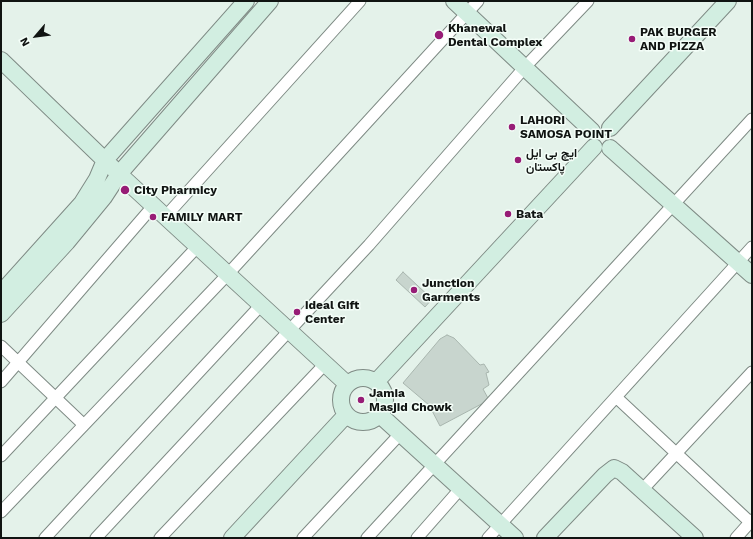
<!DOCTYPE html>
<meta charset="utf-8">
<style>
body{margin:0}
#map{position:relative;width:753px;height:539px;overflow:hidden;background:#e4f2ea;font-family:"Work Sans",sans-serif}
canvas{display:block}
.frame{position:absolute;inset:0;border:2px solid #101412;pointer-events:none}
.north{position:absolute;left:16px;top:16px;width:40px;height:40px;-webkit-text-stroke:3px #f4fef8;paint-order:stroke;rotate:242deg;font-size:11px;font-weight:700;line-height:16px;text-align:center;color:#101412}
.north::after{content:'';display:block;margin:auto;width:14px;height:18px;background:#101412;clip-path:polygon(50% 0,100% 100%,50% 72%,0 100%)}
</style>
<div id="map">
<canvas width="753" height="539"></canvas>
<div class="frame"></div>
<div class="north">N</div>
</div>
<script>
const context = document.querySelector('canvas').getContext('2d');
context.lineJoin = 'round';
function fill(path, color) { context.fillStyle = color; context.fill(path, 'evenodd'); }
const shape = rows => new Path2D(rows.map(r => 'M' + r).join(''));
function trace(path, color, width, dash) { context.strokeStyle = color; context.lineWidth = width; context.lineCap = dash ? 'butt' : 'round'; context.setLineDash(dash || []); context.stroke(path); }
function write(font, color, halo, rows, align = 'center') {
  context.font = font + ' "Work Sans",Vazirmatn,sans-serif'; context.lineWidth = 3; context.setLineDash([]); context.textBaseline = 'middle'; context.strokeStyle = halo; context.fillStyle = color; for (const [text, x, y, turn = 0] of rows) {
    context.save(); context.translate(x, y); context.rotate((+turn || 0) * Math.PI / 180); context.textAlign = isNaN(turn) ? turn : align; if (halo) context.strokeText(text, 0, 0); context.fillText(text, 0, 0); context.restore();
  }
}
const building = shape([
 [403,272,432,299,425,307,396,280,403,272],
 [447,335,454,338,480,365,484,364,489,372,486,373,489,385,483,389,489,400,440,426,429,405,403,383,440,339,447,335]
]);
fill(building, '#c8d5ce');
trace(building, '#a8b5ae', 1);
const street = shape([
 [166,216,360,1],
 [1,346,84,425],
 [1,382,154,205],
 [616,397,752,524],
 [1,456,198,246],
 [642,490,752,372],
 [1,512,228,274,478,1],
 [45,538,261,305],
 [96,538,369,245,525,67,588,1],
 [160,538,325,364],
 [303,538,401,433],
 [367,538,752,119],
 [417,538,461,488],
 [488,538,752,247],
 [736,538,752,520]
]);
const secondary = shape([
 [454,1,592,131],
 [1,60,119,174,347,384],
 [610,128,728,1],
 [610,148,752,275],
 [1,293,82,203,97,179,105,160,246,1],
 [1,314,67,242,104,197,119,174,270,1],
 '341 400a22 22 0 1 1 44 0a22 22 0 1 1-44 0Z',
 [376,382,594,147],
 [380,415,515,538],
 [232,538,346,415],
 [545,538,605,475,614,468,622,472,695,538]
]);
trace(street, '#7e8a84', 13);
trace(secondary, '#7e8a84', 18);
trace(street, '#fff', 11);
trace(secondary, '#d2eee1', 16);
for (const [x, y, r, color] of [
 [439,35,5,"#971c76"],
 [632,39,4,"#971c76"],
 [512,127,4,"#971c76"],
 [518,160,4,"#971c76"],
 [125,190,5,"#971c76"],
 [508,214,4,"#971c76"],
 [153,217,4,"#971c76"],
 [414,290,4,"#971c76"],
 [297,312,4,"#971c76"],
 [361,400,4,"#971c76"]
]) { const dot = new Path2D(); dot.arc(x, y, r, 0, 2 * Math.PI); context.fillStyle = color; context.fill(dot); trace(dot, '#f4fef8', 1.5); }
write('bold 12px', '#101412', '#f4fef8', [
 ["Khanewal",448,28],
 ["Dental Complex",448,42],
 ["PAK BURGER",640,32],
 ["AND PIZZA",640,46],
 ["LAHORI",520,120],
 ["SAMOSA POINT",520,134],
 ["ایچ بی ایل",526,153],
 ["پاکستان",526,167],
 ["City Pharmicy",134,190],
 ["Bata",516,214],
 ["FAMILY MART",161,217],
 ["Junction",422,283],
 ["Garments",422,297],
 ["ideal Gift",305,305],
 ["Center",305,319],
 ["Jamia",369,393],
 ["Masjid Chowk",369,407]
], 'left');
</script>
